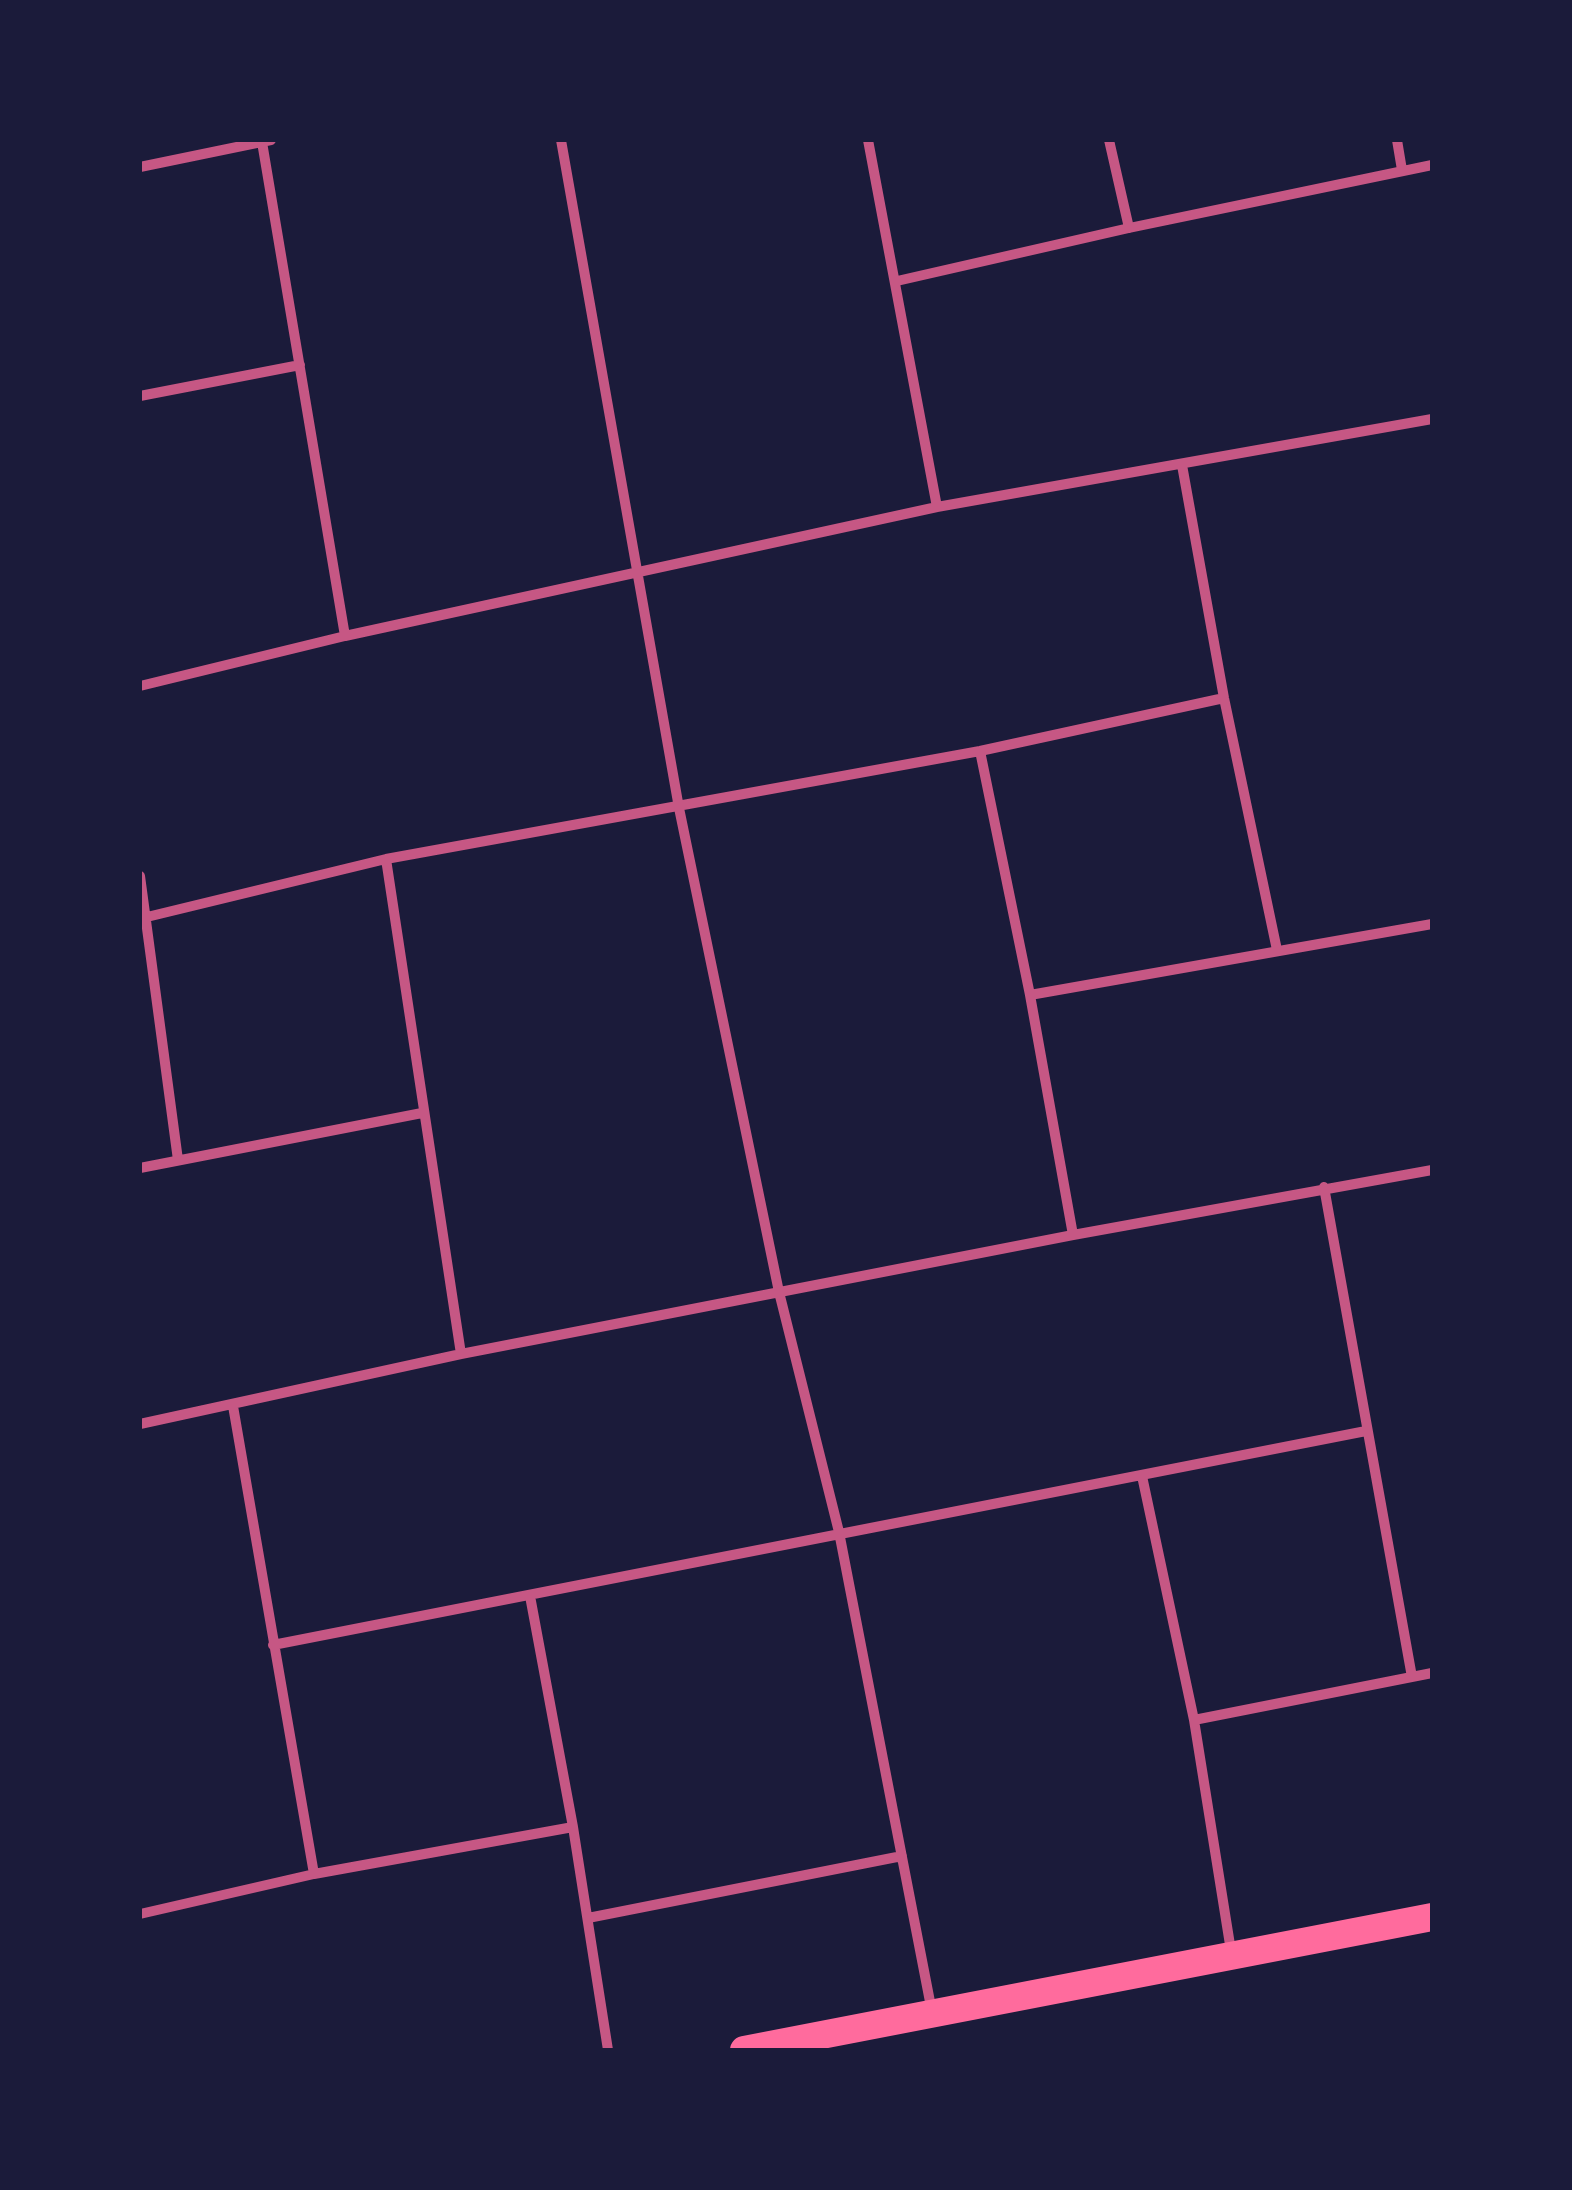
<!DOCTYPE html>
<style>
body{margin:0}
#map{position:relative;width:1572px;height:2190px;overflow:hidden;background:#1b1b3a;font-family:Barlow,sans-serif}
canvas{display:block}
.frame{position:absolute;inset:0;border:142px solid #1b1b3a;pointer-events:none}
</style>
<div id="map">
<canvas width="1572" height="2190"></canvas>
<div class="frame"></div>
</div>
<script>
const context = document.querySelector('canvas').getContext('2d');
context.lineJoin = 'round';
const shape = rows => new Path2D(rows.map(r => 'M' + r).join(''));
function trace(path, color, width, dash) { context.strokeStyle = color; context.lineWidth = width; context.lineCap = dash ? 'butt' : 'round'; context.setLineDash(dash || []); context.stroke(path); }
trace(shape([
 [561,140,679,808,779,1292,839,1532,932,2012],
 [868,140,937,507],
 [1109,140,1129,228],
 [1397,140,1402,170],
 [262,142,345,636],
 [140,167,271,140],
 [897,281,1129,228,1432,165],
 [140,396,300,365],
 [1182,465,1224,698,1277,950],
 [140,686,345,636,937,507,1432,419],
 [980,751,1030,995,1073,1235],
 [386,859,461,1354],
 [140,876,178,1160],
 [147,917,386,859,980,751,1224,698],
 [1030,995,1432,924],
 [140,1168,422,1113],
 [1324,1187,1412,1677],
 [233,1406,314,1874],
 [140,1424,461,1354,1073,1235,1432,1170],
 [1142,1476,1194,1720,1231,1951],
 [530,1596,573,1827,608,2050],
 [273,1645,1366,1431],
 [1194,1720,1432,1673],
 [140,1914,314,1874,573,1827],
 [588,1918,902,1856]
]), '#c65784', 10);
trace(shape([
 [744,2050,1432,1917]
]), '#ff6b9d', 28);
</script>
